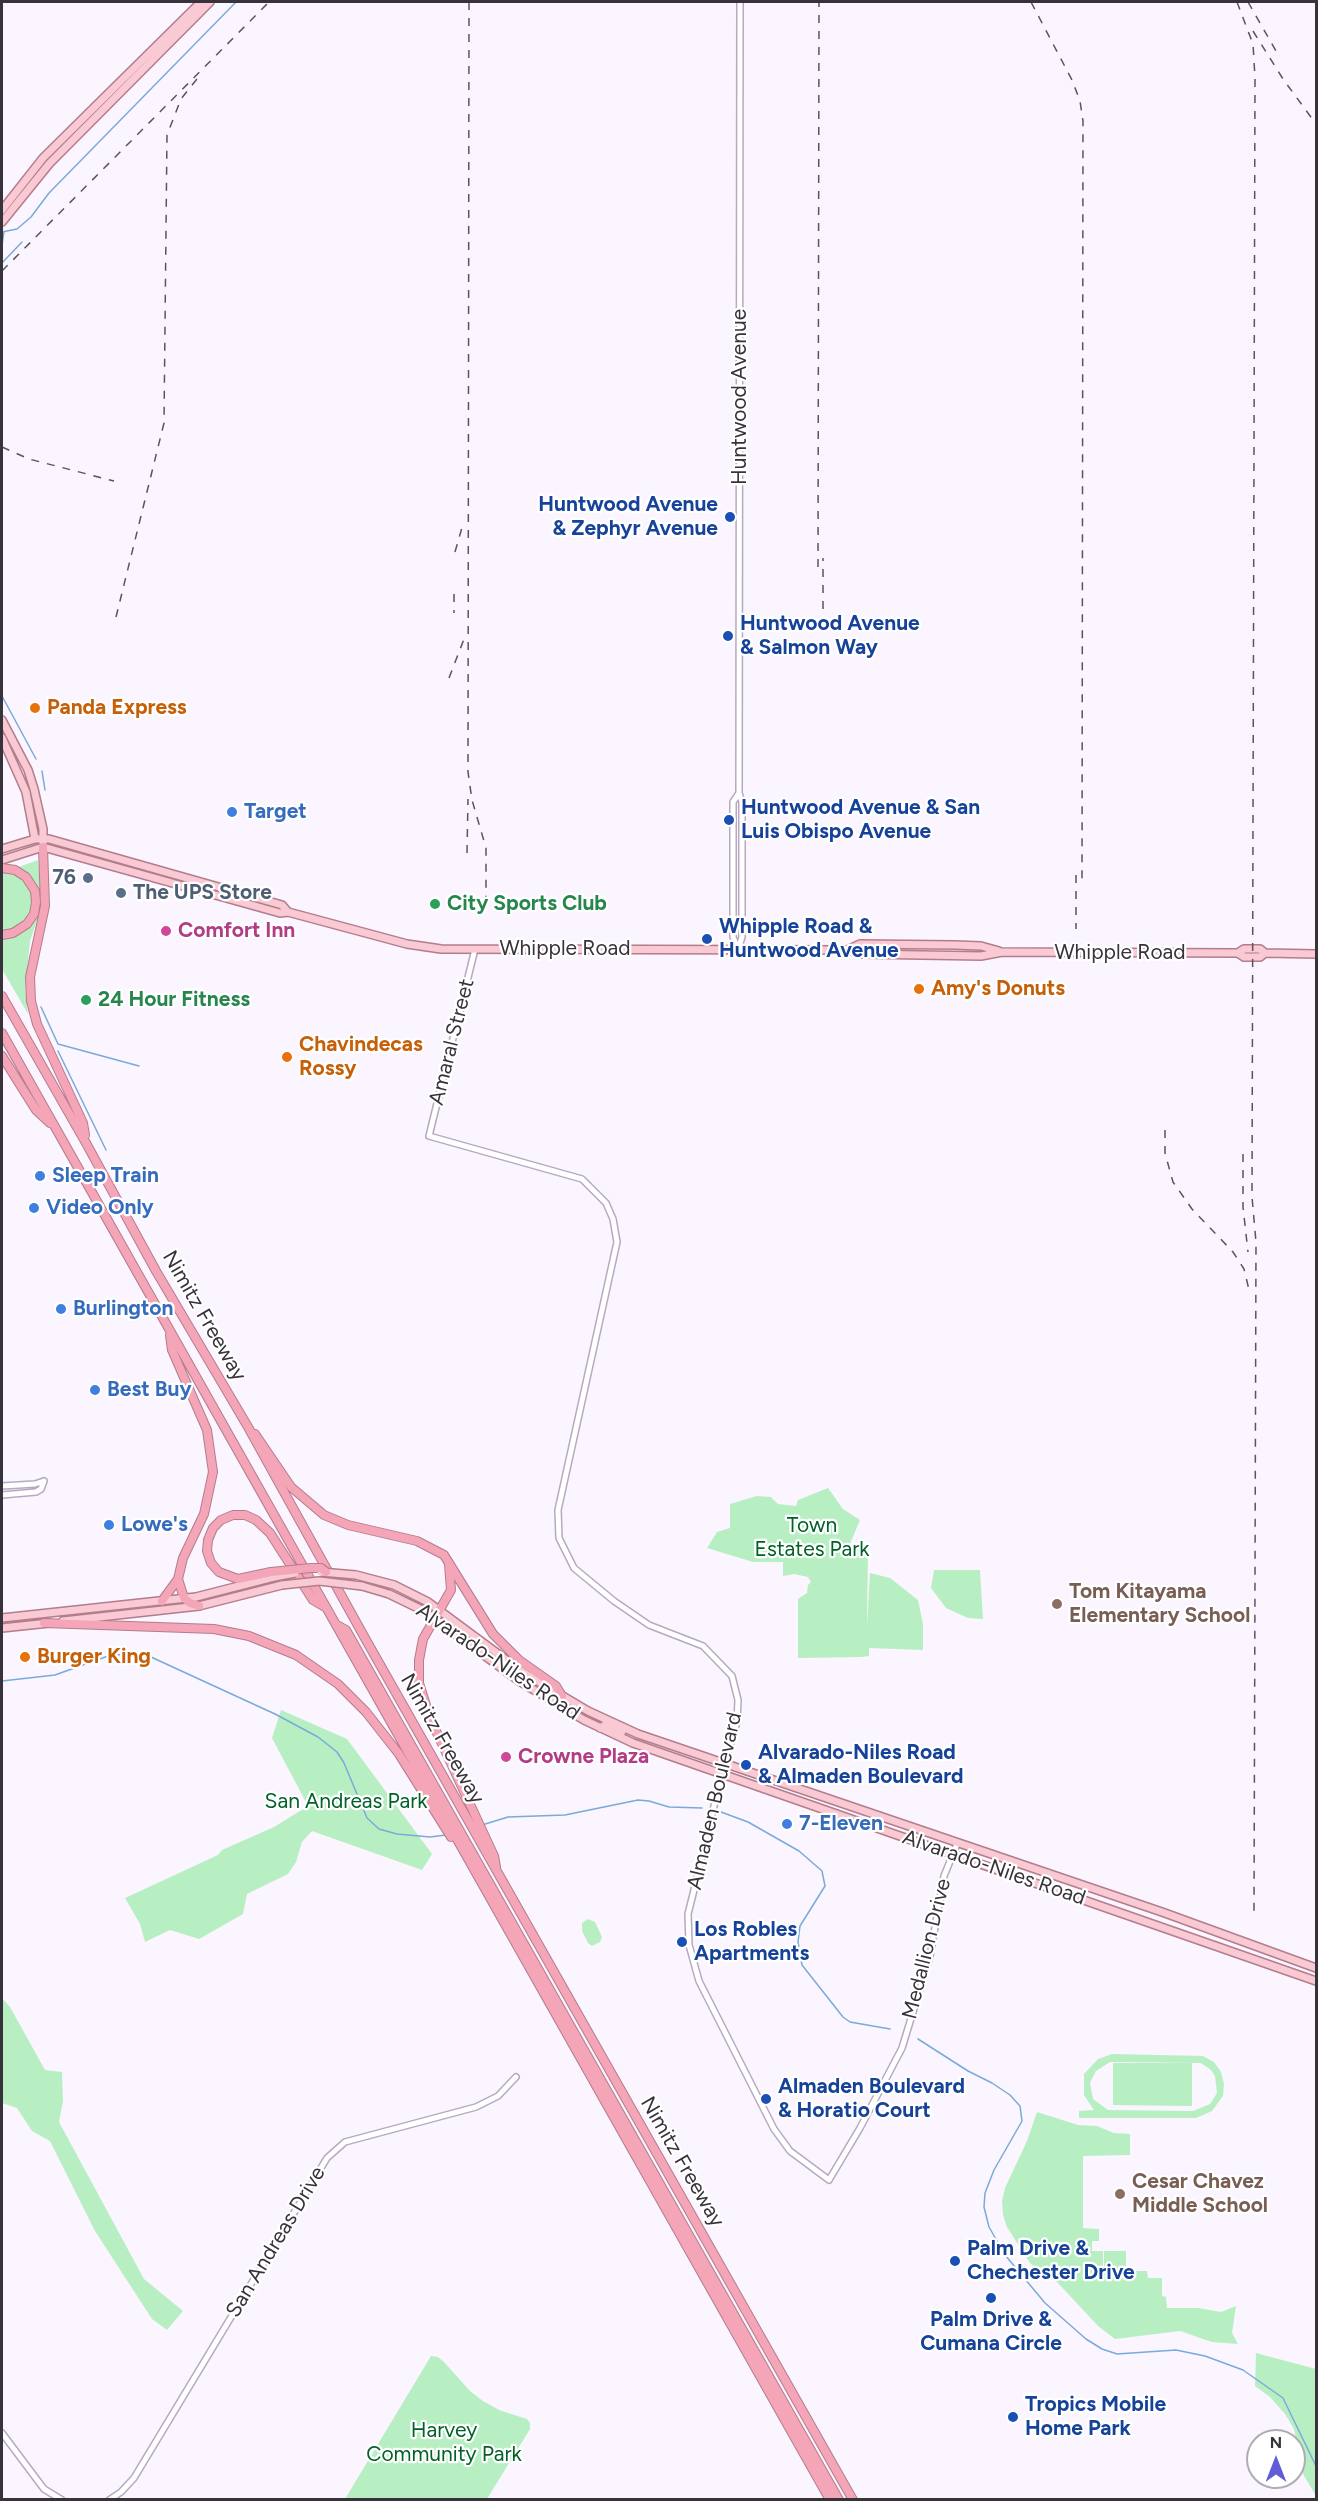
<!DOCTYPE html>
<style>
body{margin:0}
#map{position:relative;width:1318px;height:2501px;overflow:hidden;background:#faf5fe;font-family:Figtree,sans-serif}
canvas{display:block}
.frame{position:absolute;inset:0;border:3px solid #38333b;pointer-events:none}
.north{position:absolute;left:1246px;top:2429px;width:60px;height:60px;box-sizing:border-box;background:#fff;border:2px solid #afadb1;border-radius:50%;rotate:0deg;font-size:16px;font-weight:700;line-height:24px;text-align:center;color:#38333b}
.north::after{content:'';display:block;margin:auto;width:21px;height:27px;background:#625dd6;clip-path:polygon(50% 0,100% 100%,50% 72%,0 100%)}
</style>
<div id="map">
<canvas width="1318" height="2501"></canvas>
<div class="frame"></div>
<div class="north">N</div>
</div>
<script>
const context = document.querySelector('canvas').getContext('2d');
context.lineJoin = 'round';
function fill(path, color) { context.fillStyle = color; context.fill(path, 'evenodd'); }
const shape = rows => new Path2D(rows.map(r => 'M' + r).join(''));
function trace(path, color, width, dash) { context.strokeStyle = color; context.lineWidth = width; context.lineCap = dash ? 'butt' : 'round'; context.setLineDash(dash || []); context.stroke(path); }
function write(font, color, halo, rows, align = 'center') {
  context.font = font + ' Figtree,sans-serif'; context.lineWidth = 4.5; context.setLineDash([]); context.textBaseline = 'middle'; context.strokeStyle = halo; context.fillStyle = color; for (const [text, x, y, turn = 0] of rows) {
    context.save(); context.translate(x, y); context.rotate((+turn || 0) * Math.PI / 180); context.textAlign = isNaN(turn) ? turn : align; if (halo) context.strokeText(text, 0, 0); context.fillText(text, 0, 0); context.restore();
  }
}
fill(shape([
 [38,860,42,905,30,941,25,989,28,1014,2,969,2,873],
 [828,1488,843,1509,860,1520,847,1551,868,1550,867,1628,870,1573,890,1578,918,1600,923,1624,923,1650,869,1648,869,1656,862,1657,798,1658,798,1599,807,1593,808,1585,811,1582,808,1577,794,1574,783,1576,783,1562,753,1562,707,1548,717,1532,730,1528,730,1504,757,1496,771,1497,778,1504,796,1506,798,1500],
 [934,1570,980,1570,983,1619,968,1618,946,1608,931,1588],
 [281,1710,347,1739,432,1854,422,1870,312,1831,302,1842,296,1862,288,1874,247,1894,243,1914,199,1939,170,1930,145,1942,140,1924,125,1898,218,1855,222,1850,274,1827,308,1806,272,1738],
 [588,1919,595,1922,602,1937,600,1942,592,1946,588,1943,582,1931,582,1923],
 [2,1998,10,2007,45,2070,62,2072,63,2101,59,2122,144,2279,183,2311,167,2330,152,2319,95,2231,50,2141,32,2131,17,2108,2,2103],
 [1112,2054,1203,2056,1214,2062,1221,2072,1224,2084,1223,2096,1212,2111,1196,2118,1079,2118,1079,2111,1094,2110,1084,2095,1084,2074,1098,2059],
 [1110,2062,1201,2063,1211,2070,1215,2076,1217,2093,1210,2104,1193,2111,1108,2110,1093,2099,1090,2083,1096,2071],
 [1113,2063,1192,2063,1192,2106,1113,2105],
 [1037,2112,1078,2125,1097,2126,1114,2133,1130,2134,1130,2155,1083,2156,1083,2228,1099,2229,1099,2241,1092,2241,1092,2251,1103,2251,1103,2269,1093,2269,1092,2271,1147,2271,1148,2278,1162,2278,1162,2296,1166,2297,1167,2308,1198,2308,1221,2312,1236,2306,1232,2333,1238,2344,1212,2342,1180,2331,1115,2339,1098,2326,1057,2282,1030,2263,1007,2227,1003,2215,1002,2201,1005,2188,1027,2141],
 [1104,2251,1126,2251,1126,2269,1104,2269],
 [1256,2353,1316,2369,1316,2496,1303,2474,1294,2429,1285,2414,1270,2397,1255,2386],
 [431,2356,438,2357,444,2362,470,2391,483,2401,499,2410,527,2419,530,2423,530,2429,487,2499,345,2499]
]), '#b8efc2');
trace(shape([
 [2,232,17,229,31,217,49,193,236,2],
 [2,245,4,232],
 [2,263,22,242],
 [2,696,36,759],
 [42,771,45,790],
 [41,1007,58,1044,139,1066],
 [58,1051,106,1150],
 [2,1681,55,1675,108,1656,126,1654,151,1657,275,1714,318,1737,337,1752,344,1763,367,1818,379,1829,397,1834,430,1837,446,1835],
 [721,1812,748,1822,799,1851,822,1871,825,1886,800,1926,798,1942,802,1965,843,2017,850,2022,890,2029],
 [482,1825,508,1817,565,1815,638,1800,649,1801,669,1807,702,1808],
 [918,2039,968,2071,992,2083,1010,2095,1020,2106,1022,2121,994,2170,985,2193,984,2207,989,2227,1005,2255,1045,2303,1086,2339,1102,2349,1117,2354,1176,2350,1205,2356,1243,2370,1283,2398,1316,2466]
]), '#7aaada', 1.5);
const minor = shape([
 [475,949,429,1136,582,1179,606,1203,613,1219,617,1242,558,1510,559,1538,574,1568,614,1601,649,1625,703,1646,732,1676,738,1700,737,1722,724,1764,693,1894,688,1914,689,1945,699,1981,774,2129,790,2151,829,2180,860,2128,902,2048,930,1956,944,1876,957,1844],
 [738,950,742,937,742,802,739,793,740,2],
 [738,950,733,937,733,802,739,793],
 [2,1486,35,1484,44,1481],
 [2,1495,36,1492,41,1489,44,1481],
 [2,2433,44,2489,62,2500],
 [109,2500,121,2492,134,2478,327,2158,345,2142,476,2107,498,2096,516,2077]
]);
const major = shape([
 [2,210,43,158,201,2],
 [2,222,49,164,210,2],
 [2,720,28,770,34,789,43,829,43,842],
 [2,738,26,792,35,839],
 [2,849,35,839,49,839,282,905,288,912],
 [2,860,43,847,280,913,288,912,407,944,441,949,847,950,862,954,981,956,1002,952,1238,953,1244,957,1260,957,1265,953,1316,954],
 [847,950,860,944,955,945,981,946,999,951],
 [1238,953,1244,949,1260,949,1265,953],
 [356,1575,394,1585,428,1602,524,1673,588,1711,638,1734,1162,1912,1316,1968],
 [362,1586,389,1594,424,1611,519,1681,584,1720,633,1743,1316,1981],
 [2,1618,196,1597,274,1577],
 [63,1621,199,1606,282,1585],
 [2,1628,49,1623],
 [600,1728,605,1725,622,1732]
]);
const highway = shape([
 [43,847,45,906,30,977,31,1001,37,1024,83,1123,85,1135],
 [2,868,15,870,26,877,35,891,36,902,34,914,27,924,13,933,2,935],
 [2,996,86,1143,156,1271,248,1427,366,1640,853,2500],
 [2,1033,830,2500],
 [2,1056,36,1110,50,1123],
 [255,1434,291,1487,324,1515,348,1525,417,1541,444,1555,493,1634,519,1660,556,1686,562,1696],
 [449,1564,451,1590,423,1639,419,1660,419,1683,430,1718,494,1856,496,1867],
 [271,1572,238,1579,219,1572,211,1563,207,1551,208,1540,213,1528,221,1520,233,1515,245,1515,256,1520,270,1533,313,1600,325,1607],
 [178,1579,184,1598,190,1603,199,1606],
 [162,1601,178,1579,183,1558,204,1514,213,1472,207,1430,172,1350,170,1335],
 [44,1623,214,1629,249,1636,296,1655,338,1684,366,1712,399,1754,451,1837],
 [337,1625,346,1630,839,2500]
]);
trace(minor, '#b7aabe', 8);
trace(major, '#b37d8c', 10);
trace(highway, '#b37d8c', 10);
trace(minor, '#fff', 5);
trace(major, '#f9c9d4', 7);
trace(highway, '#f5a5b8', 8);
trace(shape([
 [469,2,468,772,472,800,486,848,486,909],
 [1031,2,1072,80,1080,101,1083,121,1082,884],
 [1237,2,1253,44,1255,78,1252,1197,1256,1242,1254,1913],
 [1248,2,1276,51],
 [1253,31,1283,79,1316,124],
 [2,271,269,2],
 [2,447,29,459,114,481],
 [455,552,463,524],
 [818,567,819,2],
 [454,594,454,613],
 [823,609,823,558],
 [116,617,164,423,167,135,181,99,201,74],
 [449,678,464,639],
 [467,853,468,799],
 [1076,875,1076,929],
 [1165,1130,1165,1153,1173,1182,1192,1209,1233,1252,1244,1269,1250,1294],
 [1243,1154,1243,1207,1248,1252]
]), '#5a555d', 1.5, [8, 8]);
const majorBridge = shape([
 [321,1572,356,1575],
 [274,1577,295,1573],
 [282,1585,319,1581,362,1586]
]);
const highwayBridge = shape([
 [271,1572,311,1568,321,1568,326,1572]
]);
trace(majorBridge, '#b37d8c', 10, []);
trace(highwayBridge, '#b37d8c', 10, []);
trace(majorBridge, '#f9c9d4', 7);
trace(highwayBridge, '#f5a5b8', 8);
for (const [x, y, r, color] of [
 [730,517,6,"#1a4fb4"],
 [728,636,6,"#1a4fb4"],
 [35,708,6,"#e8710a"],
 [232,812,6,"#3f7fe0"],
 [729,820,6,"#1a4fb4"],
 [88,878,6,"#5c6f8a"],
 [121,893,6,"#5c6f8a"],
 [435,904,6,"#2e9e5b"],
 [166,931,6,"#d1479c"],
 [707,939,6,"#1a4fb4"],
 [919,989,6,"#e8710a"],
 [86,1000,6,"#2e9e5b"],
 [287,1057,6,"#e8710a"],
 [40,1176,6,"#3f7fe0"],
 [34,1208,6,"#3f7fe0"],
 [61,1309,6,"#3f7fe0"],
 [95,1390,6,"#3f7fe0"],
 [109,1525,6,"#3f7fe0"],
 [1057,1604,6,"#8d6e63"],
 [25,1657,6,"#e8710a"],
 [506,1757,6,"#d1479c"],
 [746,1765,6,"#1a4fb4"],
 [787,1824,6,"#3f7fe0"],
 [682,1942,6,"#1a4fb4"],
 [766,2099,6,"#1a4fb4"],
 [1120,2194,6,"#8d6e63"],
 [955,2261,6,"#1a4fb4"],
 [991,2298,6,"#1a4fb4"],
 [1013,2417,6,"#1a4fb4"]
]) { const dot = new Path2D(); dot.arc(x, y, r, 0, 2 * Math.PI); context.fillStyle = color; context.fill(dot); trace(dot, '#fff', 2); }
write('21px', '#38333b', '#fff', [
 ["Huntwood Avenue",740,397,-90],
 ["Whipple Road",565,949],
 ["Whipple Road",1120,953],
 ["Amaral Street",452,1042,-76],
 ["Nimitz Freeway",204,1316,60],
 ["Alvarado-Niles Road",498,1662,34],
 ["Nimitz Freeway",442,1739,60],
 ["Almaden Boulevard",715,1801,-77],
 ["Alvarado-Niles Road",994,1868,19],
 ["Medallion Drive",927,1949,-76],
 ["Nimitz Freeway",682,2162,60],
 ["San Andreas Drive",276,2242,-59]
]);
write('bold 21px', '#164399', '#fff', [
 ["Huntwood Avenue",718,505,"right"],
 ["& Zephyr Avenue",718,529,"right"],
 ["Huntwood Avenue",740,624],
 ["& Salmon Way",740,648],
 ["Huntwood Avenue & San",741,808],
 ["Luis Obispo Avenue",741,832],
 ["Whipple Road &",719,927],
 ["Huntwood Avenue",719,951],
 ["Alvarado-Niles Road",758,1753],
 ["& Almaden Boulevard",758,1777],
 ["Los Robles",694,1930],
 ["Apartments",694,1954],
 ["Almaden Boulevard",778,2087],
 ["& Horatio Court",778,2111],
 ["Palm Drive &",967,2249],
 ["Chechester Drive",967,2273],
 ["Palm Drive &",991,2320,"center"],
 ["Cumana Circle",991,2344,"center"],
 ["Tropics Mobile",1025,2405],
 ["Home Park",1025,2429]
], 'left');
write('bold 21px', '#c56008', '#fff', [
 ["Panda Express",47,708],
 ["Amy's Donuts",931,989],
 ["Chavindecas",299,1045],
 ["Rossy",299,1069],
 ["Burger King",37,1657]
], 'left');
write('bold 21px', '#366cbe', '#fff', [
 ["Target",244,812],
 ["Sleep Train",52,1176],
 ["Video Only",46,1208],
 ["Burlington",73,1309],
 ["Best Buy",107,1390],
 ["Lowe's",121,1525],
 ["7-Eleven",799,1824]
], 'left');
write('bold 21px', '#4e5e75', '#fff', [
 ["76",76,878],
 ["The UPS Store",133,893,"left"]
], 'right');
write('bold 21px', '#27864d', '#fff', [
 ["City Sports Club",447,904],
 ["24 Hour Fitness",98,1000]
], 'left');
write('bold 21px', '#b23c85', '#fff', [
 ["Comfort Inn",178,931],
 ["Crowne Plaza",518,1757]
], 'left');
write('21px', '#026029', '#fff', [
 ["Town",812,1526],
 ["Estates Park",812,1550],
 ["San Andreas Park",346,1802],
 ["Harvey",444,2431],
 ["Community Park",444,2455]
]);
write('bold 21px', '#785e54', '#fff', [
 ["Tom Kitayama",1069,1592],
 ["Elementary School",1069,1616],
 ["Cesar Chavez",1132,2182],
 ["Middle School",1132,2206]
], 'left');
</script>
